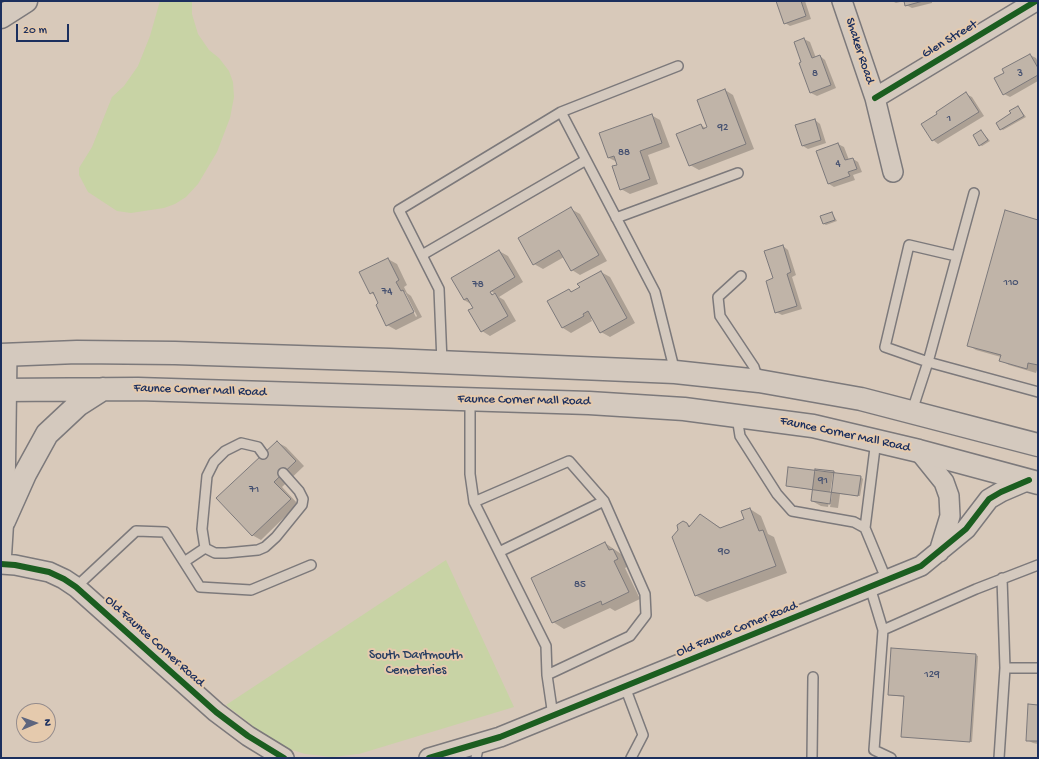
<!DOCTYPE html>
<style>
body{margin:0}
#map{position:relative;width:1039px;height:759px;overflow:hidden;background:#d8c9ba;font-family:"Gochi Hand",sans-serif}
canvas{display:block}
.frame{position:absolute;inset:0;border:2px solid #1b2f5e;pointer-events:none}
.north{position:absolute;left:16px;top:703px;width:40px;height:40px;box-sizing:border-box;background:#e5caad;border:1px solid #948c8d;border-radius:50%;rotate:88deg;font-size:11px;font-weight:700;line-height:16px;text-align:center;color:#1b2f5e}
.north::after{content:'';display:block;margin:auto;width:14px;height:18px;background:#5d657e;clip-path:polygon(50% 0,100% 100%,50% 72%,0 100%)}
.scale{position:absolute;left:16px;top:24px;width:53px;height:18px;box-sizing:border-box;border:2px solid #1b2f5e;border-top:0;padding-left:5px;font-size:12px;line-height:14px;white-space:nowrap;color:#1b2f5e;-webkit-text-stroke:3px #e5caad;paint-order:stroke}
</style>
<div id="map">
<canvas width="1039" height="759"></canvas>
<div class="frame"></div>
<div class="north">N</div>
<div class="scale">20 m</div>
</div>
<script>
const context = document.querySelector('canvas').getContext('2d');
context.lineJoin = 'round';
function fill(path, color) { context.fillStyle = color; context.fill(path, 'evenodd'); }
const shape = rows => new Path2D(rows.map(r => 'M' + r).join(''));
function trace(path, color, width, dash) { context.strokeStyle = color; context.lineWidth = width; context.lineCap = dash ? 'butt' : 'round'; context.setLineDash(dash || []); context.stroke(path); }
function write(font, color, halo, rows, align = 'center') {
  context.font = font + ' "Gochi Hand",sans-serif'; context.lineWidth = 4; context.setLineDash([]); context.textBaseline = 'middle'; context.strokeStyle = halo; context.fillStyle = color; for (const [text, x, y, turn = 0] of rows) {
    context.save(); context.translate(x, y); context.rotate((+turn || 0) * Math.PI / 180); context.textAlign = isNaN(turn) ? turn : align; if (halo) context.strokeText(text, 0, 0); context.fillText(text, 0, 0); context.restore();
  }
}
fill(shape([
 [160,1,192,1,192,14,198,34,209,50,219,58,229,71,233,82,234,97,230,118,217,152,198,184,186,197,175,204,164,208,131,213,117,211,88,192,79,175,79,168,92,147,112,97,124,86,138,66,150,36],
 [446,560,514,707,359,754,332,757,305,754,286,748,263,734,226,705]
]), '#c8d3a5');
fill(shape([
 [778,1,805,1,811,19,790,26,785,23],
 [892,1,904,1,896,3],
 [905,1,932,1,932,3,912,8,906,5],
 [804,39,810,42,816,58,820,56,825,60,836,88,817,96,811,93,800,63,803,62],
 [1030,55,1036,58,1038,62,1038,81,1010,97,1004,94,1005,73],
 [725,90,733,95,754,149,699,170,690,165,701,125,707,129],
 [966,94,972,97,984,116,938,144,933,140,939,114],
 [1018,107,1026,117,1003,130,1001,129],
 [651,115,660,120,670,147,648,155,658,184,630,194,621,189,617,162,609,158],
 [815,120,820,124,826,143,808,149,803,146],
 [981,131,990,141,982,146,980,145],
 [838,144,844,147,849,160,853,159,858,162,862,172,853,175,855,180,834,187,829,184],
 [571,209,580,214,607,261,580,275,572,270,564,257,543,269,534,264],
 [832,213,837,221,826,225,824,224],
 [1038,221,1038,367,1036,373,1009,365,1000,360,1001,357,976,350,968,345],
 [783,246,788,250,796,275,792,277,802,309,782,315,776,312,774,279],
 [499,251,508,256,523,282,499,297,504,300,516,321,490,336,482,331,474,308,471,304,464,300],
 [486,289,496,294,494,295,485,290],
 [388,259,397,264,407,285,404,287,407,293,411,296,422,317,396,330,387,325,376,296,371,293],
 [403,292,405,292,417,316,416,317],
 [601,272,610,277,635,323,610,337,601,332,593,318,591,319,592,321,571,333,563,328,548,301,569,290,573,292],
 [277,442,286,447,304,466,282,487,298,504,261,540,252,535],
 [816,471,834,472,838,474,861,477,863,479,860,496,840,494,838,508,830,507,835,474,833,474,828,507,821,506,812,501,813,490,787,486],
 [750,509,761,516,768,534,774,537,787,573,707,602,695,595,678,525,680,523,685,523,691,526,700,515,721,528,745,520],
 [605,543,624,556,629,566,625,568,640,599,615,611,610,608,564,629,553,622],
 [976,655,978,656,972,742,902,736,905,697,889,695],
 [1038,706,1038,744,1033,743,1027,740]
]), '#0003');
const building = shape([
 [776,1,801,1,806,16,784,24,776,1],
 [904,1,923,1,905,6,904,1],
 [804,38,812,58,820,55,831,85,810,93,799,63,801,62,794,42,804,38],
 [1030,54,1038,68,1038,75,1003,95,994,78,1004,73,1002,69,1030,54],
 [725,89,746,144,689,166,676,134,701,124,703,129,707,127,697,100,725,89],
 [966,92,979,112,932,141,921,124,937,114,936,112,966,92],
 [1018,106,1024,116,1000,130,996,123,1011,113,1009,111,1018,106],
 [652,114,662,143,640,151,650,179,620,190,612,166,617,165,614,156,608,158,599,133,652,114],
 [815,119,821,140,802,146,795,125,815,119],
 [981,130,988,140,979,146,973,135,981,130],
 [838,143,845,160,853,158,857,169,848,172,850,176,828,184,816,151,838,143],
 [571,207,599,255,571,271,559,250,533,265,518,238,571,207],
 [1005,210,1038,220,1038,365,1028,363,1027,369,999,361,1001,355,967,346,1005,210],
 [832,212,835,220,823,224,820,216,832,212],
 [783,245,791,272,787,274,797,306,775,313,766,281,773,278,764,251,783,245],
 [499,250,515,277,490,292,492,295,495,293,508,316,481,332,468,310,473,308,467,298,464,300,451,278,499,250],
 [388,258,399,280,396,282,401,291,403,290,414,312,386,326,376,305,378,303,373,292,370,294,359,272,388,258],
 [601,271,627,318,600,333,588,311,583,314,584,316,562,328,547,301,569,289,571,292,580,287,577,284,601,271],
 [277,441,296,461,274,482,291,499,252,536,216,498,277,441],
 [788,467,861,476,858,496,786,486,788,467],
 [815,469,834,471,830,504,811,501,815,469],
 [750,508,759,531,763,530,776,566,695,596,672,537,678,530,677,525,683,521,687,523,689,527,700,514,720,528,744,519,741,511,750,508],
 [605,542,609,550,613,549,618,559,614,561,629,592,602,605,601,601,552,623,531,578,605,542],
 [891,648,976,654,970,742,901,737,904,696,888,695,891,648],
 [1028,704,1038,705,1038,741,1026,741,1028,704]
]);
fill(building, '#c0b4a8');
trace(building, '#7c797b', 1);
const service = shape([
 [561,112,655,292,675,372],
 [616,218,738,173],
 [422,255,586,160],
 [956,256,909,245,885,347,928,362,974,193],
 [741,276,718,297,720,316,754,367,758,380],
 [442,362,439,289,399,210,561,112,678,66],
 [470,400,470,474,474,502,546,646,547,675,553,716],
 [912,411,928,362,1038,392],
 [737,417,740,436,777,494,792,511,854,522,865,528,887,581],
 [263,454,258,447,241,443,225,451,214,462,207,476,202,529,205,548,215,553,226,553,258,550,265,547,276,537,302,505,303,499,299,491,283,473],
 [474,502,569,461,604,501,645,594,646,615,630,636,547,675],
 [865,528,876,440],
 [499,552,604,501],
 [184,562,205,548],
 [1002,578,1005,668,1038,668],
 [76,587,136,531,165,532,200,587,251,590,311,565],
 [870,587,883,630,976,589,1038,565],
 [883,630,874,750,891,758],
 [625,687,643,735,631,758],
 [476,758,479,744],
 [812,758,813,677],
 [999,758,1005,668]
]);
const minor = shape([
 [842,1,875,98,893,172],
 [875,98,1036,1],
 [919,451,944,482,949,496,950,516,939,552],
 [1,564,15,565,49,572,64,579,76,587,216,712,248,736,284,758],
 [1,564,5,500,7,354],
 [429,758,500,737,921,566,966,529,989,499,1001,492,1029,480]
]);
const tertiary = shape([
 [1,17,26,1]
]);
const secondary = shape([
 [1,355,77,352,175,353,390,360,675,372,759,381,861,399,1038,445],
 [1,390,138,389,589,403,684,409,813,426,919,451,1038,483],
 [4,521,25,474,47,434,78,405,103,389]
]);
trace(service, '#7c797b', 12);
trace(minor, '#7c797b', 22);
trace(tertiary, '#7c797b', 25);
trace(secondary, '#7c797b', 25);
trace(service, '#d4c9be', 9);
trace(minor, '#d4c9be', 19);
trace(tertiary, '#d4c9be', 22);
trace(secondary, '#d4c9be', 22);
trace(shape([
 [875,98,1036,1],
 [1,564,15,565,49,572,64,579,76,587,216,712,248,736,284,758],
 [429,758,500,737,921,566,966,529,989,499,1001,492,1029,480]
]), '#1b5e20', 6);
write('11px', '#445070', null, [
 ["8",815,74],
 ["3",1020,74],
 ["1",949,119],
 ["92",723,128],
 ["88",624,153],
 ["4",838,164],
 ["110",1011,283],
 ["78",478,285],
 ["74",387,292],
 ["91",823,481],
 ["71",254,490],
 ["90",724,552],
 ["85",580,585],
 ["129",932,675]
]);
write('13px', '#1b2f5e', '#e5caad', [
 ["Glen Street",950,40,-31],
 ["Shaker Road",859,51,72],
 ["Faunce Corner Mall Road",200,391,2],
 ["Faunce Corner Mall Road",524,401,1],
 ["Faunce Corner Mall Road",845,435,12],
 ["Old Faunce Corner Road",737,630,-22],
 ["Old Faunce Corner Road",154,642,42]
]);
write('13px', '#2b4063', '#e5caad', [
 ["South Dartmouth",416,656],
 ["Cemeteries",416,671]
]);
</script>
